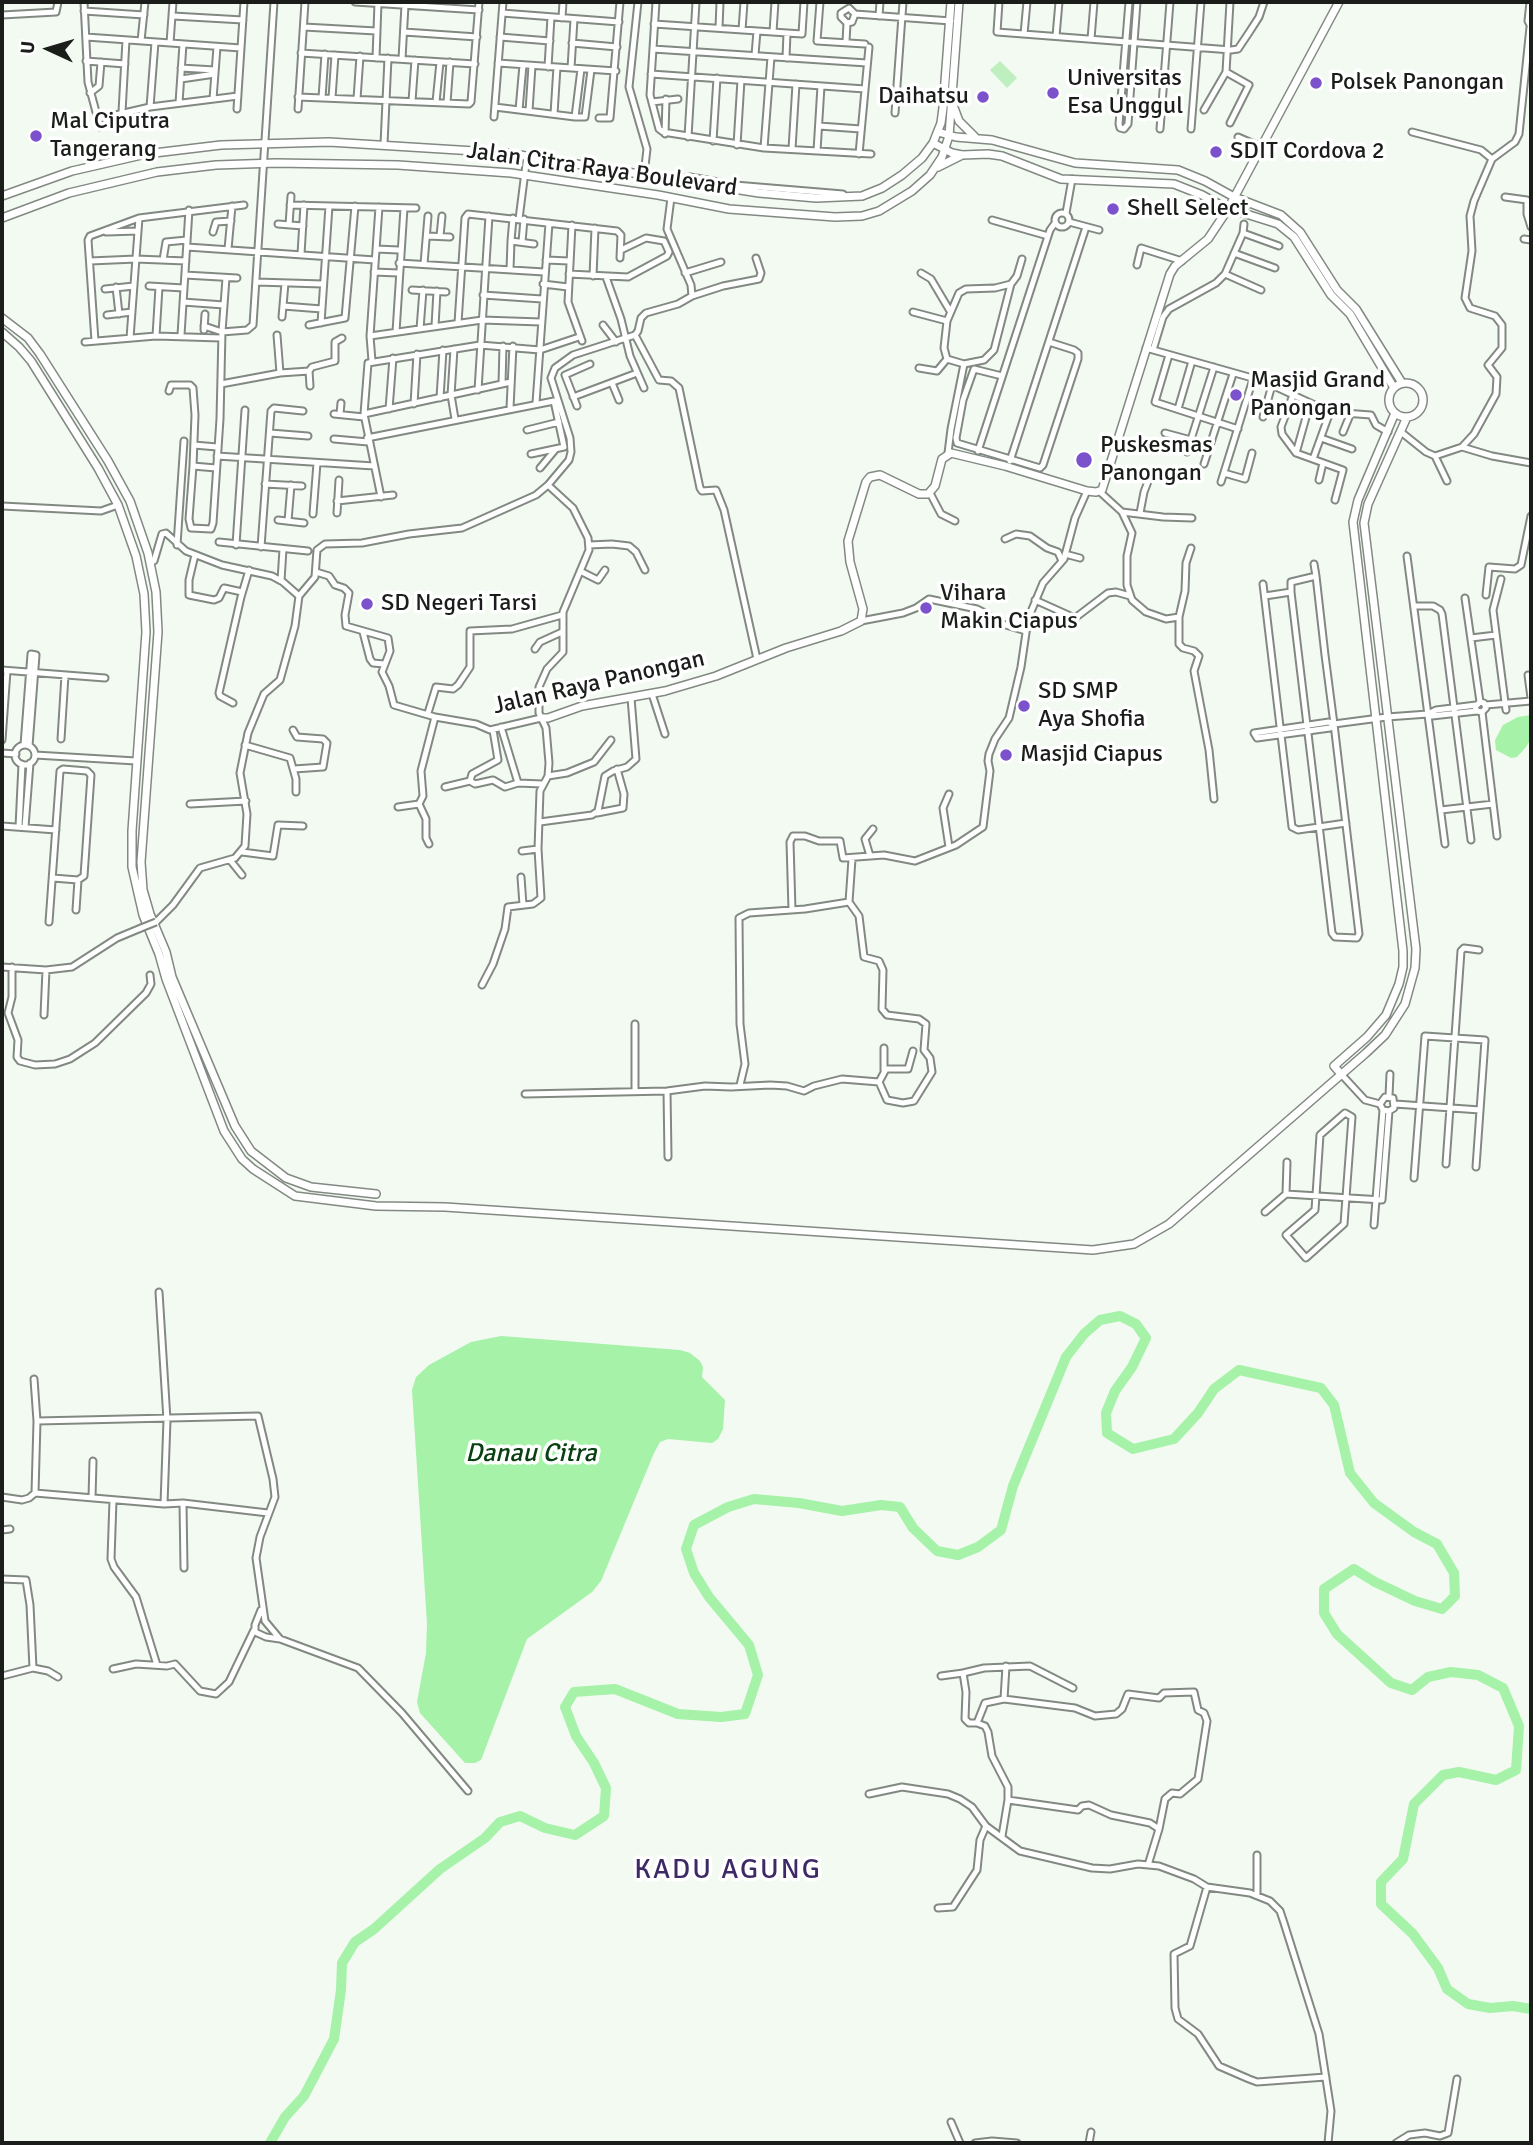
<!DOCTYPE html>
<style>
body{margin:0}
#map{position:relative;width:1533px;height:2145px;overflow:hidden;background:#f2faf2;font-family:Signika,sans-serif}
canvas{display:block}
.frame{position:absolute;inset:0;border:4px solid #1a1d1a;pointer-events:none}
.north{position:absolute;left:14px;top:14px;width:70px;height:70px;-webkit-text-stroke:5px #fff;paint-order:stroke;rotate:274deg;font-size:19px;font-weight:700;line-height:28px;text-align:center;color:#1a1d1a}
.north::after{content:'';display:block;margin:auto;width:24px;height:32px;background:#1a1d1a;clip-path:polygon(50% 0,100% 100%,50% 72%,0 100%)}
</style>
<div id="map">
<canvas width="1533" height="2145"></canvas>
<div class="frame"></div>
<div class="north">U</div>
</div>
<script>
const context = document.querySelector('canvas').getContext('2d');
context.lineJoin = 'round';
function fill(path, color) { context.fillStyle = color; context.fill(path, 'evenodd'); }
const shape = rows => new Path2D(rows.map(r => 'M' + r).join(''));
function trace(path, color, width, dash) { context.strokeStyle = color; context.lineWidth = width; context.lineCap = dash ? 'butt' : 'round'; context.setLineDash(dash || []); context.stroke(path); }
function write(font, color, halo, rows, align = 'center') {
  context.font = font + ' Signika,sans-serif'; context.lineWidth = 7; context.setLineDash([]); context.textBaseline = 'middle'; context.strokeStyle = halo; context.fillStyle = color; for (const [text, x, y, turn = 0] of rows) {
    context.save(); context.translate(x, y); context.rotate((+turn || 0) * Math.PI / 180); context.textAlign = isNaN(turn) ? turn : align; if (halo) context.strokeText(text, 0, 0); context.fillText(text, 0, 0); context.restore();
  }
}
fill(shape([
 [1000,61,1017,78,1007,88,990,70]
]), '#beefbf');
fill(shape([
 [1531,715,1531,739,1526,747,1517,757,1511,758,1496,750,1495,740,1503,725,1518,717],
 [501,1336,680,1350,690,1353,700,1361,703,1367,702,1377,725,1400,723,1429,718,1439,712,1443,668,1439,660,1442,654,1453,601,1581,592,1592,527,1639,481,1760,475,1763,465,1763,420,1713,417,1702,426,1653,427,1624,412,1390,416,1377,429,1365,471,1342]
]), '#a5f2a8');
trace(shape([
 [270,2143,285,2117,304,2096,334,2039,341,1990,342,1963,355,1942,374,1929,440,1869,485,1838,500,1822,520,1816,545,1828,575,1835,604,1816,606,1788,594,1763,576,1736,565,1707,574,1692,615,1689,678,1714,721,1717,745,1714,758,1675,749,1645,709,1597,694,1573,686,1549,694,1525,728,1507,754,1499,799,1503,842,1511,881,1505,900,1507,913,1528,937,1551,958,1555,978,1547,1001,1530,1013,1486,1066,1357,1084,1334,1100,1320,1120,1316,1136,1324,1146,1338,1132,1367,1115,1391,1106,1413,1107,1433,1133,1449,1174,1439,1198,1413,1214,1389,1239,1370,1321,1388,1334,1405,1350,1473,1374,1503,1414,1532,1437,1544,1454,1573,1455,1596,1442,1609,1415,1601,1375,1582,1354,1569,1324,1589,1324,1613,1337,1634,1391,1683,1412,1690,1428,1677,1451,1672,1478,1675,1503,1688,1519,1726,1516,1770,1496,1780,1459,1772,1443,1775,1414,1804,1403,1859,1381,1882,1381,1904,1413,1934,1438,1968,1447,1989,1468,2004,1490,2008,1513,2006,1531,2009]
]), '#a5f2a8', 10);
const street = shape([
 [84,2,88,82,100,127],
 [355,2,479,10],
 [638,2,629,87,647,149,644,175],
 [656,2,650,95,659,129,663,132,764,148,871,154],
 [820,2,817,41,865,44],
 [999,2,997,32,1231,50,1238,49,1250,31,1259,17,1264,2],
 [1129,2,1119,124,1120,128,1124,129,1128,124,1137,2],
 [1530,2,1528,21,1531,27],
 [84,11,144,15],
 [502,13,619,22],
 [855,14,852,22,847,23,841,17,841,13,849,8,855,14,951,21],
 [2,15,56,12,58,2],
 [173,16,243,20],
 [879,16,880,2],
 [562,18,563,2],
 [654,24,802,34,804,2],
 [304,27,376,31],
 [719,28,720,2],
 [742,30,744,2],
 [404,32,477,37],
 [773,32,775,2],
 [1024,34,1027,2],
 [1056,36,1059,2],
 [86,37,241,48],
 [500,37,550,41],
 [1091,39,1094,2],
 [141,41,145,2],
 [846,42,847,23],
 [170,43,173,2],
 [572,43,617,47],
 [653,49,867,63],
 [301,53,475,64],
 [755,55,757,31],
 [376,58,378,3],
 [786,58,787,33],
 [402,59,405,5],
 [86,61,125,64],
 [498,63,616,71],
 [548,67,551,17],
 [181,68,215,70],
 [571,68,574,19],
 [1226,72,1249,85,1230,123],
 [651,74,865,89],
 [181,79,215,74],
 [90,93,99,86,101,62],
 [298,97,469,104,471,102,479,2],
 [322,98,325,54],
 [332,98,335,55],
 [213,99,217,47],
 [357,99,360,56],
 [412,101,415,60],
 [436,102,440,62],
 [652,102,678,99],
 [179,103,183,44],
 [447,103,450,62],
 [150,107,155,42],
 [495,107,575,117,581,69],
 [237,109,244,2],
 [298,109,305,2],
 [519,110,523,65],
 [1204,110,1226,72,1230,2],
 [529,111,532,66],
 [122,112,126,40],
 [895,113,903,2],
 [554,114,557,67],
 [494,117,503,2],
 [575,117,585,117,591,70],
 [599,118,610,118,620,2],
 [98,119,150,107,238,96],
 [819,126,861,129],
 [1160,129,1170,2],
 [1191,129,1201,2],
 [1412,132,1481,150,1492,159],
 [665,134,666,99],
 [688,137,696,2],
 [1238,137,1261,147],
 [713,141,717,78],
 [384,144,388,58],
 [737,145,741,80],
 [764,148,771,57],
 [792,149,796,84],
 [817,151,821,86],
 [859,154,869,47],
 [679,179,690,177,735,185,843,194],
 [1505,197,1527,200,1527,214,1531,227],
 [290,205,416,208],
 [379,207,370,336,482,320,541,322],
 '1055 220a7 7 0 1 1 14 0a7 7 0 1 1-14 0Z',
 [1066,213,1072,179],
 [519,219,527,156],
 [992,220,1048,236],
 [1069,222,1099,230],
 [278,224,303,226],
 [289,225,291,196],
 [572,225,568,302,582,341],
 [106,232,138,231],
 [213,232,216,222,231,221],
 [1243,233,1279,246],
 [427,236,450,237],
 [440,236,442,216],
 [1524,239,1531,240],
 [511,241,513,218],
 [522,242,524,219],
 [187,247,375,260],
 [228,249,232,206],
 [376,249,399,250],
 [1234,253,1275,268],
 [301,254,304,205],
 [163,260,166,242,187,240],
 [546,260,569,261],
 [90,261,136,259,186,261],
 [399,263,544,272],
 [424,264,428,216],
 [1137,265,1141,248,1182,261],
 [510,270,511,241,534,244],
 [374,272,398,273],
 [685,273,721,262],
 [921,273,931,279,950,311],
 [569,274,628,277,667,256,669,252,664,241,646,238,621,250],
 [1225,274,1261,290],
 [185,275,237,278],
 [593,276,595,228],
 [606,277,621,319,630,356,644,388],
 [256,282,323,284],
 [543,284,568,287],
 [1011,284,995,288,966,289,959,293,947,321,944,348,947,359,964,364,984,360,994,350,1011,284,1017,276,1022,259],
 [149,286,184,288],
 [116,287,119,314],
 [105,289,134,286],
 [412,290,446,292],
 [483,295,542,299],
 [692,296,723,286,759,279,761,273,756,258],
 [183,302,224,305],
 [283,306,322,309],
 [913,312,947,321],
 [107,315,132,312],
 [282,317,285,283],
 [321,323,329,206],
 [458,323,465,218,468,214,617,231,621,235,620,258],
 [309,325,345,318,355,206],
 [603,325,616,342],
 [204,326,222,332,226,278],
 [435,326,437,291],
 [420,329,423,290],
 [204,330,205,314],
 [396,332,404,208],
 [181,335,189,210],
 [277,335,280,373],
 [635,335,659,380,671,381,679,388,700,488,702,491,716,490,724,510,757,659],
 [156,336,159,287],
 [370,336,372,361],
 [130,338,139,218],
 [95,341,88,240,90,236,139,218,244,205],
 [85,342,156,336,221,338],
 [1146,348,1263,381,1330,412,1371,415,1376,425,1388,432],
 [454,349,451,395,455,419],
 [1153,350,1163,317,1169,309,1216,283,1225,274,1243,233,1244,224],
 [1169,355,1155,402,1238,429],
 [919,368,937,371,947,359],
 [309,371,312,367,335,361,335,342,342,338],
 [1002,376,974,369,963,400,956,438,957,443,1040,468,1043,465,1078,359,1078,353,1074,350,1049,342],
 [612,383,619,400],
 [221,384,280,373,309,371,310,386],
 [502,384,503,346],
 [478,390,489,216],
 [169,391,171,385,190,385,193,388,195,415,193,466],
 [1293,395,1281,427,1282,434,1296,453,1343,470,1335,500],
 [573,397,637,373],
 [440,398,443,350],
 [536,403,549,223],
 [414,404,417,354],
 [577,406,565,375,590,364],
 [510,408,513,346],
 [389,409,393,358],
 [1178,409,1192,361],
 [334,414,364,417],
 [340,414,341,403],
 [364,414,511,382],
 [1263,417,1272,385],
 [527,430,559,422],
 [1343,432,1350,415],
 [1401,432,1426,452,1435,456,1462,447,1474,434,1496,394,1497,377,1488,365,1502,348,1502,325,1495,316,1470,308,1465,298,1472,251,1470,216,1474,201,1492,159,1515,142,1519,134,1530,27],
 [270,433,308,436],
 [1165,433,1191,440],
 [367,438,554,401,564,447,531,454],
 [1321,438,1352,449],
 [334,439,368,442],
 [194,445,217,447],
 [1462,447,1492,456,1531,463],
 [978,451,1050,230,1055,223],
 [1187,452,1214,367],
 [948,453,951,429,964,364],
 [1296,453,1310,403],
 [217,456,374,466],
 [1435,456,1447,481],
 [1313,459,1330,412],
 [1010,461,1086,227],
 [1204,464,1233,374],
 [216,468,193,466,189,519,191,528,211,529,213,523,220,419,222,332,247,330,253,325,274,2],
 [540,468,555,450],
 [1224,473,1245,479,1252,453],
 [1319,480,1323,463],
 [1221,482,1253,379],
 [265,484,302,486],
 [1100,492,1122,512,1132,533,1127,556,1127,585,1132,600,1146,612,1166,619,1179,617,1179,644,1183,648,1194,651,1199,656,1194,671,1209,750,1214,799],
 [930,493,941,514,955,521],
 [381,497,364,414,368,363,480,345,540,350,579,337],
 [337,501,393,495],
 [2,506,101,511,118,505],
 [1122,512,1163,517,1192,518],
 [337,513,339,480],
 [1140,513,1144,492,1152,471],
 [313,514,317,463],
 [278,520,304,523],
 [288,521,291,485],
 [1005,539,1016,534,1030,536,1047,548,1058,552,1062,561],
 [219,542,308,551],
 [177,545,184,441],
 [236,545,245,410],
 [589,545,612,544,629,546,636,552,645,570],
 [261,547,271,411,274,408,303,411],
 [1065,554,1080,558],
 [195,555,189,580,189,595,214,600,219,598,224,588,242,592],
 [1407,556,1445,844],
 [150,562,154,561,162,534,166,533,186,551,222,565,272,576,283,582,299,596],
 [1314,564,1316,576,1325,655,1334,724,1359,934,1357,938,1335,937,1332,933,1291,592,1291,582,1316,576],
 [580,571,598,580,605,570],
 [316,572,329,576,335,585,344,588,349,593,345,615,346,626,388,638,390,651,382,672,389,686,394,705,435,717,476,724,490,730,541,718],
 [1501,579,1493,610,1506,710],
 [281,581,283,549],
 [1263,584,1292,827,1298,830,1346,823],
 [1486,595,1489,567,1515,569,1521,565,1531,516],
 [1265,596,1291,592],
 [1465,598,1480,702],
 [1035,600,1075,618,1108,593,1116,592,1130,596],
 [1414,606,1433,606,1440,610,1442,614,1471,840],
 [1179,617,1185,591,1186,563,1191,548],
 [861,621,903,613,916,608,929,599,977,609,987,614,999,623,1026,631],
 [363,632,370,659,373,663,384,664],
 [1471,638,1496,635],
 [535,649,540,642,562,632],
 [2,670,105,678],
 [1528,675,1531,698],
 [652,694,665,734],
 [233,703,220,696,219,693,241,597,249,570],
 [1486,705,1531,701],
 [1482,712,1477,711,1475,707,1480,702,1484,703,1486,708,1482,712,1497,836],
 [428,713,436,687,453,689,458,685,470,667,470,631,512,629,562,615],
 [1428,714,1436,710,1476,705],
 [501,727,518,783],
 [293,730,297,737,323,739,327,743,323,767,294,769],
 [1254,733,1329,722,1334,724,1387,717,1428,714,1432,716,1477,711],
 [1254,733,1257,738,1330,728,1334,724],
 [61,739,65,675],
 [2,740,7,671],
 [24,745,31,654,36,655,29,746],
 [245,745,290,758,296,779,296,792],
 '15 755a10 10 0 1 1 20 0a10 10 0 1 1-20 0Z',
 [2,753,16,754],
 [35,755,136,761],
 [548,776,567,773,594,762,611,740],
 [470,781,472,774,498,760,493,730],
 [445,787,470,781,475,784,493,780,505,787,518,783,542,784],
 [190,804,246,801],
 [419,804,426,819,426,838,429,844],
 [398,807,419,804,423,796,421,771,435,717],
 [1441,810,1493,804],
 [597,813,623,808,624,794,617,769],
 [540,822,592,815,598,811,605,776,613,771,627,767,636,759,631,698],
 [2,826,56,830],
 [19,827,22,764],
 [25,827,30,763],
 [949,847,943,808,949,794],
 [522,851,538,849],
 [242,852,273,856,278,825,303,826],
 [870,856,865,839,873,829],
 [230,860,242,875],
 [521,877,523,905],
 [76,910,78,880],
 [792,910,790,842,793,836,805,836,819,841,840,841,843,858,884,855,915,861,956,845,983,827,990,771,988,761,989,754,995,739,1009,718,1021,667,1028,619,1043,583,1064,559,1075,518,1087,491],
 [49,922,60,771,63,769,87,771,91,775,84,876,78,880,53,878],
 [156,922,173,905,200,868,235,858,245,846,247,814,240,773,248,733,264,694,280,680,295,626,299,596,315,577,317,550,325,544,362,543,409,534,462,528,536,495,548,485,569,460,571,452,570,438,551,378,555,368,573,355,635,335,638,331,641,318,646,313,678,304,692,296,691,285,667,229,671,198],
 [2,967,46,970,72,967,117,938,141,928],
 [12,967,12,997,8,1013,18,1040,17,1057,20,1061,35,1065,55,1064,70,1059,95,1043,146,993,151,984,150,975],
 [482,985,493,964,505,929,508,907,533,904,541,898,538,849,540,791,548,776,549,763,546,728,539,713,539,687,547,669,563,652,563,612,589,550,588,538,573,508,548,485],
 [44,1015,46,970],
 [884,1048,884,1070],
 [1341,1074,1365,1100,1380,1104],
 [879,1082,886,1069,908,1069,913,1051],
 [740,1085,745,1064,740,1024,739,918,749,913,805,909,849,902],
 [635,1091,635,1024],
 [667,1091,668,1157],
 [525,1094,667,1091,705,1086,731,1087,770,1085,787,1086,804,1091,814,1086,842,1079,879,1082,887,1100,903,1103,914,1101,932,1072,930,1058,924,1050,926,1024,919,1019,887,1015,882,1009,883,970,879,961,864,957,859,916,849,902,852,859],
 [1389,1096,1390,1074],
 [1395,1104,1480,1110],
 [1345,1113,1352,1117,1344,1224,1306,1258,1286,1235,1315,1210,1320,1135,1345,1113],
 [1446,1164,1461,951,1464,948,1479,950],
 [1414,1178,1425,1036,1485,1040,1476,1167],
 [1286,1194,1382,1200,1389,1111],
 [1265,1212,1286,1194,1287,1162],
 [1374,1225,1383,1110,1380,1104,1385,1097,1393,1098,1394,1108,1389,1111,1383,1110],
 [159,1292,167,1420,164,1504],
 [34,1379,37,1421],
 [35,1493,37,1421,258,1416,273,1479,275,1497,260,1537,256,1558,265,1621,280,1639,358,1668,402,1713,468,1791],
 [2,1497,22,1500,29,1498,35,1493,164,1504,183,1503,268,1513],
 [92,1498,93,1461],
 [113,1500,111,1559,114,1567,136,1597,157,1665],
 [183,1503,184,1568],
 [2,1530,10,1529],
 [2,1579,26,1580,30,1605,33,1668,2,1676],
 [261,1610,255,1625,255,1632,266,1637,280,1639],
 [1006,1666,1004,1699,1075,1708,1095,1716,1116,1714,1122,1709,1128,1694,1159,1698,1164,1693,1194,1692,1198,1710,1204,1713,1207,1721,1198,1779,1180,1794,1172,1793,1165,1799,1159,1829,1148,1865],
 [33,1668,48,1671,58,1677],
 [113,1669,136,1664,167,1666,175,1664,200,1691,216,1694,229,1682,254,1630],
 [963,1673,984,1668,1030,1666,1073,1688],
 [941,1676,963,1673,966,1692,965,1719,969,1723,977,1723],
 [869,1794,902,1787,948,1794,960,1799,972,1807,986,1826,1020,1851,1092,1868,1110,1869,1138,1864,1159,1866,1194,1879,1207,1887,1250,1893,1270,1901,1280,1911,1284,1923,1319,2034,1331,2111,1328,2143],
 [1008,1800,1078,1810,1082,1806,1089,1805,1111,1815,1150,1823,1159,1829],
 [1002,1836,1008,1800,1008,1787,992,1756,988,1732,985,1726,977,1723,985,1703,1004,1699],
 [1207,1887,1190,1946,1174,1954,1175,2008,1178,2019,1198,2034,1219,2066,1249,2079,1257,2082,1326,2077],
 [1257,1895,1257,1855],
 [938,1908,953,1907,977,1870,980,1840,986,1826],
 [951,2122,960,2143],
 [975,2143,992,2141,1017,2143],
 [1089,2143,1091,2132],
 [1396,2143,1409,2135,1425,2133,1440,2136,1448,2133,1457,2079]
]);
const secondary = shape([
 [953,105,959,121,975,137],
 [938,132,956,137,992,140,1075,163,1178,170,1205,181,1234,197,1281,215,1300,232,1337,290,1356,309,1402,383],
 [933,143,952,153,962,155,988,154,1002,156,1061,179,1174,184,1202,195,1224,207,1278,224,1294,237,1331,295,1350,314,1394,388],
 [938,167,962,155],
 [2,196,72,171,146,154,221,145,329,142,507,153,759,193,816,198,862,196,882,188,902,175,922,158,933,143,941,123,943,108,951,2],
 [2,218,69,193,157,172,216,165,276,163,398,165,511,173,658,195,729,209,835,217,862,216,879,211,912,191,930,175,942,157,949,136,959,2],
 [2,318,28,338,40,354,108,461,130,501,148,553,156,592,158,632,141,862,143,890,150,914,166,952,172,977,235,1126,251,1151,286,1178,311,1187,376,1194],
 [2,332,19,347,31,361,98,468,118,505,136,556,144,594,146,632,132,831,132,867,143,915,159,954,166,979,224,1131,242,1159,253,1169,295,1196,376,1206,445,1207,1093,1250,1134,1244,1169,1224,1366,1053,1385,1035,1405,1004,1415,968,1416,949,1364,523,1368,504,1407,417],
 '1389 400a17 17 0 1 1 34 0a17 17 0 1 1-34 0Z',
 [541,718,548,718,582,706,665,691,716,676,786,648,841,631,861,621,863,609,850,562,848,541,866,482,870,477,880,475,919,494,928,494,935,486,942,459,951,453,1005,466,1087,491,1096,492,1102,490,1170,274,1175,266,1208,239,1228,209,1339,2],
 [1341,1074,1334,1066,1367,1037,1386,1015,1399,984,1403,967,1403,951,1353,522,1358,500,1395,413]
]);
trace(street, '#828982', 9);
trace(secondary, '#828982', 10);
trace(street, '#fff', 5);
trace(secondary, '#fff', 7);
const streetBridge = shape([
 [141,928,156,922]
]);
trace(streetBridge, '#828982', 9, []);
trace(streetBridge, '#fff', 5);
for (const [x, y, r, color] of [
 [1316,83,7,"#7b52cb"],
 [1053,93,7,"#7b52cb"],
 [983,97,7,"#7b52cb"],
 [36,136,7,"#7b52cb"],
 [1216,152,7,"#7b52cb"],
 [1113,209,7,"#7b52cb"],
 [1236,395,7,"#7b52cb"],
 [1084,460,9,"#7b52cb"],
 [367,604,7,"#7b52cb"],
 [926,608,7,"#7b52cb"],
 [1024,706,7,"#7b52cb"],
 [1006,755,7,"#7b52cb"]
]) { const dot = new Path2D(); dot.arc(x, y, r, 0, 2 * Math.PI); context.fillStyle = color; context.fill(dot); trace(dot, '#fff', 2.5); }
write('24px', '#1a1d1a', '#fff', [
 ["Universitas",1067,79],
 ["Esa Unggul",1067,107],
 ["Polsek Panongan",1330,83],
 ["Daihatsu",969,97,"right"],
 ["Mal Ciputra",50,122],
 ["Tangerang",50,150],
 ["SDIT Cordova 2",1230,152],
 ["Shell Select",1127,209],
 ["Masjid Grand",1250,381],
 ["Panongan",1250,409],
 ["Puskesmas",1100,446],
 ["Panongan",1100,474],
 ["Vihara",940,594],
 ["Makin Ciapus",940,622],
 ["SD Negeri Tarsi",381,604],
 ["SD SMP",1038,692],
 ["Aya Shofia",1038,720],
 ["Masjid Ciapus",1020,755]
], 'left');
write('24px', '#1a1d1a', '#fff', [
 ["Jalan Citra Raya Boulevard",602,170,8],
 ["Jalan Raya Panongan",599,683,-13]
]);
write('italic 26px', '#094112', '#fff', [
 ["Danau Citra",531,1454]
]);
context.letterSpacing = '2px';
write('28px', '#3d2a65', '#fff', [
 ["KADU AGUNG",728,1871]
]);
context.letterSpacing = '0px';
</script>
